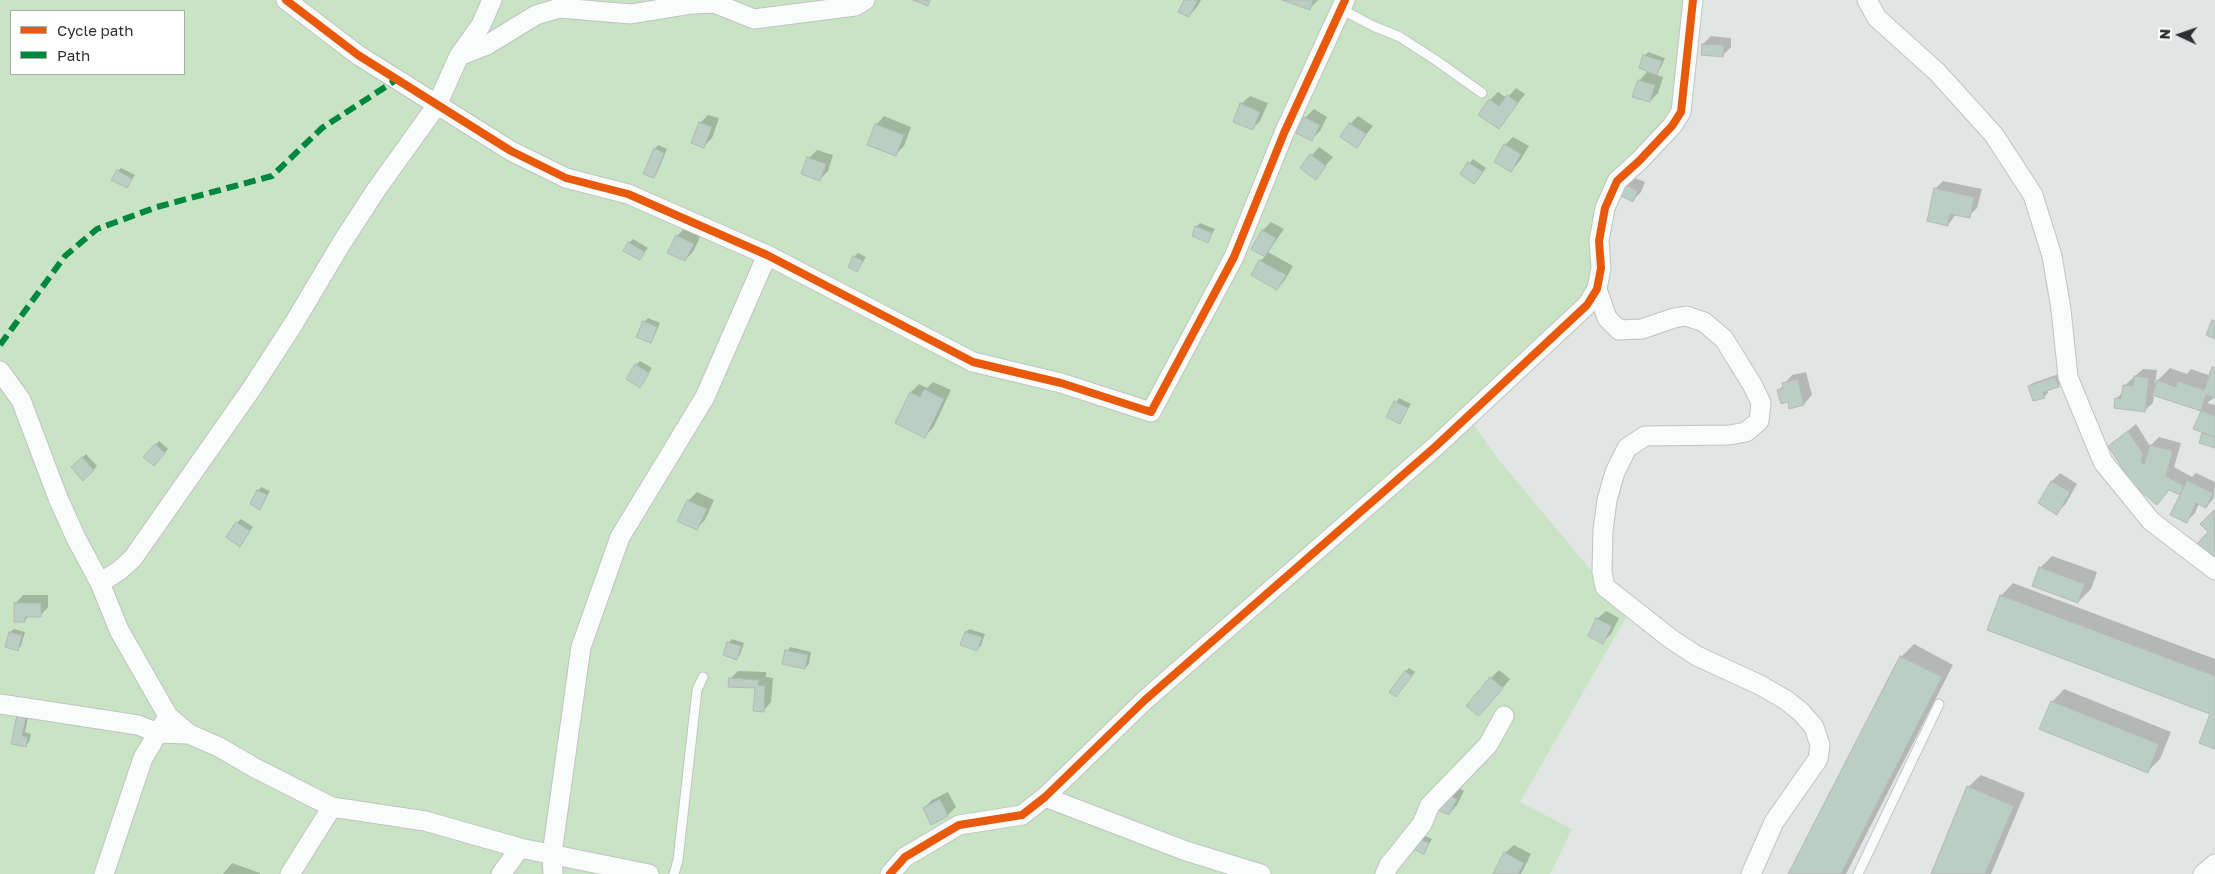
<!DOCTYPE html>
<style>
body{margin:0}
#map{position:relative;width:2215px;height:874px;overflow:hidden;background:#e1e5e4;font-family:"Golos Text",sans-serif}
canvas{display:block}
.legend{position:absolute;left:10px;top:10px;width:175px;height:65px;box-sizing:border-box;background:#fff;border:1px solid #abacac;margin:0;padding:6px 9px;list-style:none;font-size:15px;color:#2d3030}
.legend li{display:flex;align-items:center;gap:10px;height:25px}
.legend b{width:25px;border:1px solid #abacac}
.north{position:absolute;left:2155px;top:10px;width:50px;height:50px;-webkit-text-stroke:4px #fff;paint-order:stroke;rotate:273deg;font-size:14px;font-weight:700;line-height:20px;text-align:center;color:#2d3030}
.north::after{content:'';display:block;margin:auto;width:18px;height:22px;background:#2d3030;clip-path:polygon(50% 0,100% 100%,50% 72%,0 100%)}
</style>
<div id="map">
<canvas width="2215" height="874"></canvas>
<ul class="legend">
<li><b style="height:6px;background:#e8590c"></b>Cycle path</li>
<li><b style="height:6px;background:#00873e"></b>Path</li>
</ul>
<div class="north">N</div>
</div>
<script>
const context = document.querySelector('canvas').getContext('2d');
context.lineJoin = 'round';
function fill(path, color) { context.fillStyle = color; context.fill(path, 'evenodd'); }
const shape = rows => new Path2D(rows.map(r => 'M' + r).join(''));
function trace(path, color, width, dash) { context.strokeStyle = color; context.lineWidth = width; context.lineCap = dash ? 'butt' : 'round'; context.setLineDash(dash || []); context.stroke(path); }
fill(shape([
 [0,0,1693,0,1681,112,1617,181,1597,289,1468,417,1499,460,1605,587,1632,607,1520,802,1572,829,1550,874,0,874],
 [11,11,184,11,184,74,11,74]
]), '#c9e4c5');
fill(shape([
 [1185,0,1201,0,1197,7,1189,16],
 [1286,0,1318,0,1309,9],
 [1711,36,1731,38,1731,47,1722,56,1703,44],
 [1648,52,1665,58,1660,69,1655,75,1656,73,1645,56],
 [1647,72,1663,77,1658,93,1650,101,1639,81],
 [1516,88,1525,94,1499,128,1490,100,1498,92,1507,98],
 [1250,96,1268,103,1260,121,1252,129,1241,104],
 [1314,109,1327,117,1320,131,1312,139,1298,132,1305,118],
 [708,115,719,118,712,138,704,146,700,123],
 [884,116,911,127,904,146,895,155,876,125],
 [1358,116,1373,126,1357,146,1350,124],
 [1513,137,1529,146,1519,162,1511,171,1505,145],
 [658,145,667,149,657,173,653,177,655,149],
 [1319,147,1333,157,1315,178,1301,168],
 [817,150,833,155,828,171,820,179,809,158],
 [1473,159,1486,168,1478,179,1461,174],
 [121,168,135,175,126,187,118,171],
 [1635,178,1645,182,1641,192,1633,200,1627,186],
 [1943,181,1982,189,1977,208,1969,216,1956,214,1948,225,1935,189],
 [1271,222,1284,229,1268,252,1293,266,1285,280,1277,289,1260,261,1266,256,1253,248,1263,230],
 [1200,223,1215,229,1208,241,1196,227],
 [685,228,701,235,693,252,685,260,677,236],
 [633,239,648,248,640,258,629,243],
 [858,253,866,257,857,271,854,257],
 [648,318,660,323,654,337,650,341,644,322],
 [640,361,652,368,640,386,636,365],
 [2215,366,2215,397,2207,403,2215,405,2215,447,2201,442,2204,432,2195,429,2202,410,2154,394,2153,403,2144,411,2116,399,2124,391,2124,386,2143,369,2157,370,2155,383,2170,368,2187,374,2191,369,2211,376],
 [1806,372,1812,395,1804,404,1790,407,1789,401,1779,390,1792,375],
 [2059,374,2062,382,2058,386,2047,389,2048,393,2044,397,2029,386,2033,383],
 [933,382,951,390,933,428,925,436,911,392,919,384,927,388],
 [1399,398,1411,404,1400,422,1388,416],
 [2136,424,2150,446,2159,437,2181,443,2174,467,2192,477,2196,473,2215,482,2214,498,2206,507,2199,503,2195,513,2187,521,2181,494,2170,489,2157,504,2128,474,2110,446],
 [159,441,168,449,154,465,145,457],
 [86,454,97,466,84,479,72,467],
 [2060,473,2077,484,2065,505,2056,513,2039,503,2052,481],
 [261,487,270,491,260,508,258,491],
 [697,492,714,500,705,520,696,529,679,520,689,500],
 [2215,511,2215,553,2212,556,2209,532,2202,524],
 [241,519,253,527,240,545,237,523],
 [2052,556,2097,572,2091,589,2078,602,2040,568],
 [2013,583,2215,659,2215,748,2211,713,2001,596],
 [23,595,48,595,48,607,40,616,29,616,25,620,15,604],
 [1606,611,1619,618,1611,634,1603,642,1597,619],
 [14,629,25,632,21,646,18,649,10,632],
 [969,629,985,634,981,646,977,649,966,632],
 [732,639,744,643,740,655,736,658,728,643],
 [1914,644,1953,665,1846,874,1790,874,1901,657],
 [790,647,811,652,809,664,805,668,787,651],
 [1409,668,1415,672,1396,696,1405,672],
 [1499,670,1510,679,1487,707,1491,678],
 [738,671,766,672,766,677,773,678,771,702,763,711,756,687,730,679],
 [2064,689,2171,732,2160,759,2148,771,2052,702],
 [29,713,25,732,31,734,29,742,25,746,12,743,18,716],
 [1981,775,2025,793,1991,874,1932,874,1968,787],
 [1453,785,1464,791,1457,805,1449,814,1438,808],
 [948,792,956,807,948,815,924,808,932,800],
 [1423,835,1432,839,1424,853,1419,839],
 [1514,845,1531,854,1521,874,1494,874,1505,853],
 [232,863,260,873,260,874,223,874]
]), '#0003');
const building = shape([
 [913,0,930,0,928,6,913,0],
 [1184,0,1198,0,1189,17,1178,12,1184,0],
 [1282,0,1313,0,1310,10,1282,0],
 [1702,44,1724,45,1723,57,1701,55,1702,44],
 [1643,55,1662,61,1657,75,1639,68,1643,55],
 [1638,80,1655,85,1650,102,1632,97,1638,80],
 [1507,95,1518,103,1499,129,1478,115,1489,99,1499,106,1507,95],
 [1240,103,1260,112,1253,130,1233,122,1240,103],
 [1304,117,1320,125,1312,141,1296,133,1304,117],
 [699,122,712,127,704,148,691,143,699,122],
 [1349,123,1366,134,1357,148,1340,137,1349,123],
 [875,124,904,135,896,156,867,145,875,124],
 [1504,144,1521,154,1511,172,1494,162,1504,144],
 [654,148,664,153,654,178,643,174,654,148],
 [1310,154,1326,166,1316,180,1300,168,1310,154],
 [807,157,826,164,820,181,801,174,807,157],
 [1468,162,1483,172,1474,184,1460,174,1468,162],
 [117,170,132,179,127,188,111,180,117,170],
 [1626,185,1638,191,1633,202,1621,196,1626,185],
 [1934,188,1974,197,1970,218,1950,214,1948,226,1927,221,1934,188],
 [1195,226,1212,233,1208,243,1192,236,1195,226],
 [1262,230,1276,238,1265,257,1251,249,1262,230],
 [676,235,694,244,685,261,667,253,676,235],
 [628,242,645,252,640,260,623,251,628,242],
 [853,256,863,261,857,272,848,267,853,256],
 [1259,260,1286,275,1277,290,1251,275,1259,260],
 [2212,320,2215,321,2215,339,2206,335,2212,320],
 [643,321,657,327,651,343,636,337,643,321],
 [635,364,649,373,640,388,626,379,635,364],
 [2212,367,2215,368,2215,398,2206,395,2201,411,2152,395,2157,380,2176,387,2178,381,2204,390,2212,367],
 [2134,376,2149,378,2145,412,2114,408,2115,398,2121,399,2123,385,2133,386,2134,376],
 [2055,377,2059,387,2043,392,2045,398,2033,401,2028,386,2055,377],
 [1798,379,1804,405,1789,409,1788,402,1781,404,1777,390,1783,388,1782,383,1798,379],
 [924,389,944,399,925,438,895,423,910,392,920,397,924,389],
 [1394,401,1408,408,1400,424,1386,417,1394,401],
 [2201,411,2215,416,2215,437,2193,429,2201,411],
 [2128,431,2143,454,2141,462,2144,465,2150,445,2173,451,2166,476,2184,486,2180,495,2169,490,2157,505,2124,477,2126,474,2108,446,2128,431],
 [2202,433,2215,437,2215,448,2199,443,2202,433],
 [155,444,165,453,154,466,143,457,155,444],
 [82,457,94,470,83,481,71,467,82,457],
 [2187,480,2213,493,2206,508,2196,503,2187,523,2170,515,2187,480],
 [2051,481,2070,492,2057,515,2038,503,2051,481],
 [257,490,267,495,260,510,250,504,257,490],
 [687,500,707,509,697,530,677,521,687,500],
 [2214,510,2215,554,2213,558,2196,545,2208,532,2200,524,2214,510],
 [236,522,250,531,240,547,226,537,236,522],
 [2039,567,2085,584,2078,603,2032,586,2039,567],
 [2000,595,2215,676,2215,749,2199,743,2210,714,1987,630,2000,595],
 [14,603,41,603,41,617,25,617,25,622,14,622,14,603],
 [1596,618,1612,626,1603,644,1588,636,1596,618],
 [9,632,22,635,18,651,5,647,9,632],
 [965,632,982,637,977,651,960,645,965,632],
 [727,642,741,646,737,660,723,655,727,642],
 [785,650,808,655,805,669,782,664,785,650],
 [1900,656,1942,677,1841,874,1788,874,1900,656],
 [1405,671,1412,676,1396,697,1389,692,1405,671],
 [1490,677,1503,688,1479,716,1466,706,1490,677],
 [729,678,759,680,758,685,765,686,764,712,753,711,755,688,728,687,729,678],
 [2051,701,2159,744,2148,773,2039,729,2051,701],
 [17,715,26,717,22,736,28,737,26,747,11,744,17,715],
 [1967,786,2014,806,1985,874,1931,874,1967,786],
 [1444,793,1457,799,1449,815,1436,809,1444,793],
 [940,799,948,816,931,825,923,808,940,799],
 [1418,838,1429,843,1424,854,1413,849,1418,838],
 [1504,852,1524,863,1518,874,1493,874,1504,852]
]);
fill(building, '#bbcec4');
trace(building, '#b5b8b7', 1);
const lane = shape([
 [1341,9,1373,26,1400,37,1437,61,1482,93],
 [674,874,678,860,697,690,703,677],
 [1858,874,1939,704]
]);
const street = shape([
 [286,0,358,55,511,151,566,178,628,194,767,255,973,362,1061,383,1151,412,1234,257,1284,133,1345,0],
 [1867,0,1877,18,1937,72,1994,135,2033,195,2052,256,2061,309,2068,377,2103,462,2151,521,2215,570],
 [459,56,487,45,536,15,560,8,631,14,692,4,714,3,754,19,855,6,865,0],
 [1597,289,1607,318,1619,330,1642,329,1674,318,1686,316,1704,322,1724,339,1753,386,1761,403,1759,421,1746,432,1729,435,1645,436,1627,448,1615,472,1607,500,1603,530,1602,572,1605,587,1671,639,1697,656,1760,685,1786,700,1801,712,1814,727,1820,745,1818,759,1774,822,1751,874],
 [0,371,21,400,58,498,76,538,100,583,119,630,168,716,189,734],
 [100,583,120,570,133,558,252,388,294,323,341,244,376,190,437,105,459,56,481,25,492,0],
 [0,704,138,725,158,733,189,734,219,747,255,768,332,807,425,821,520,848,649,874],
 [1045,797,1186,851,1261,874],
 [104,874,143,758,164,723],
 [290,874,332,807],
 [501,874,520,848],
 [553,874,552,854,581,647,620,537,705,397,767,255],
 [890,874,905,857,959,825,1022,815,1045,797,1145,700,1436,446,1587,305,1597,289,1601,268,1599,241,1605,208,1617,181,1639,161,1672,126,1681,112,1693,0],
 [1385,874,1389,865,1422,824,1430,805,1488,745,1504,716],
 [2203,874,2215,864]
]);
trace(lane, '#c0c3c2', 11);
trace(street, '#c0c3c2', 21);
trace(lane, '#fafbfb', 9);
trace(street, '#fafbfb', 19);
trace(shape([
 [0,345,65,256,97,229,157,207,272,176,322,128,396,80]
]), '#00873e', 6, [12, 6]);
trace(shape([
 [286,0,358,55,511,151,566,178,628,194,767,255,973,362,1061,383,1151,412,1234,257,1284,133,1345,0],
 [890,874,905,857,959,825,1022,815,1045,797,1145,700,1436,446,1587,305,1597,289,1601,268,1599,241,1605,208,1617,181,1639,161,1672,126,1681,112,1693,0]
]), '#e8590c', 8);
</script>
